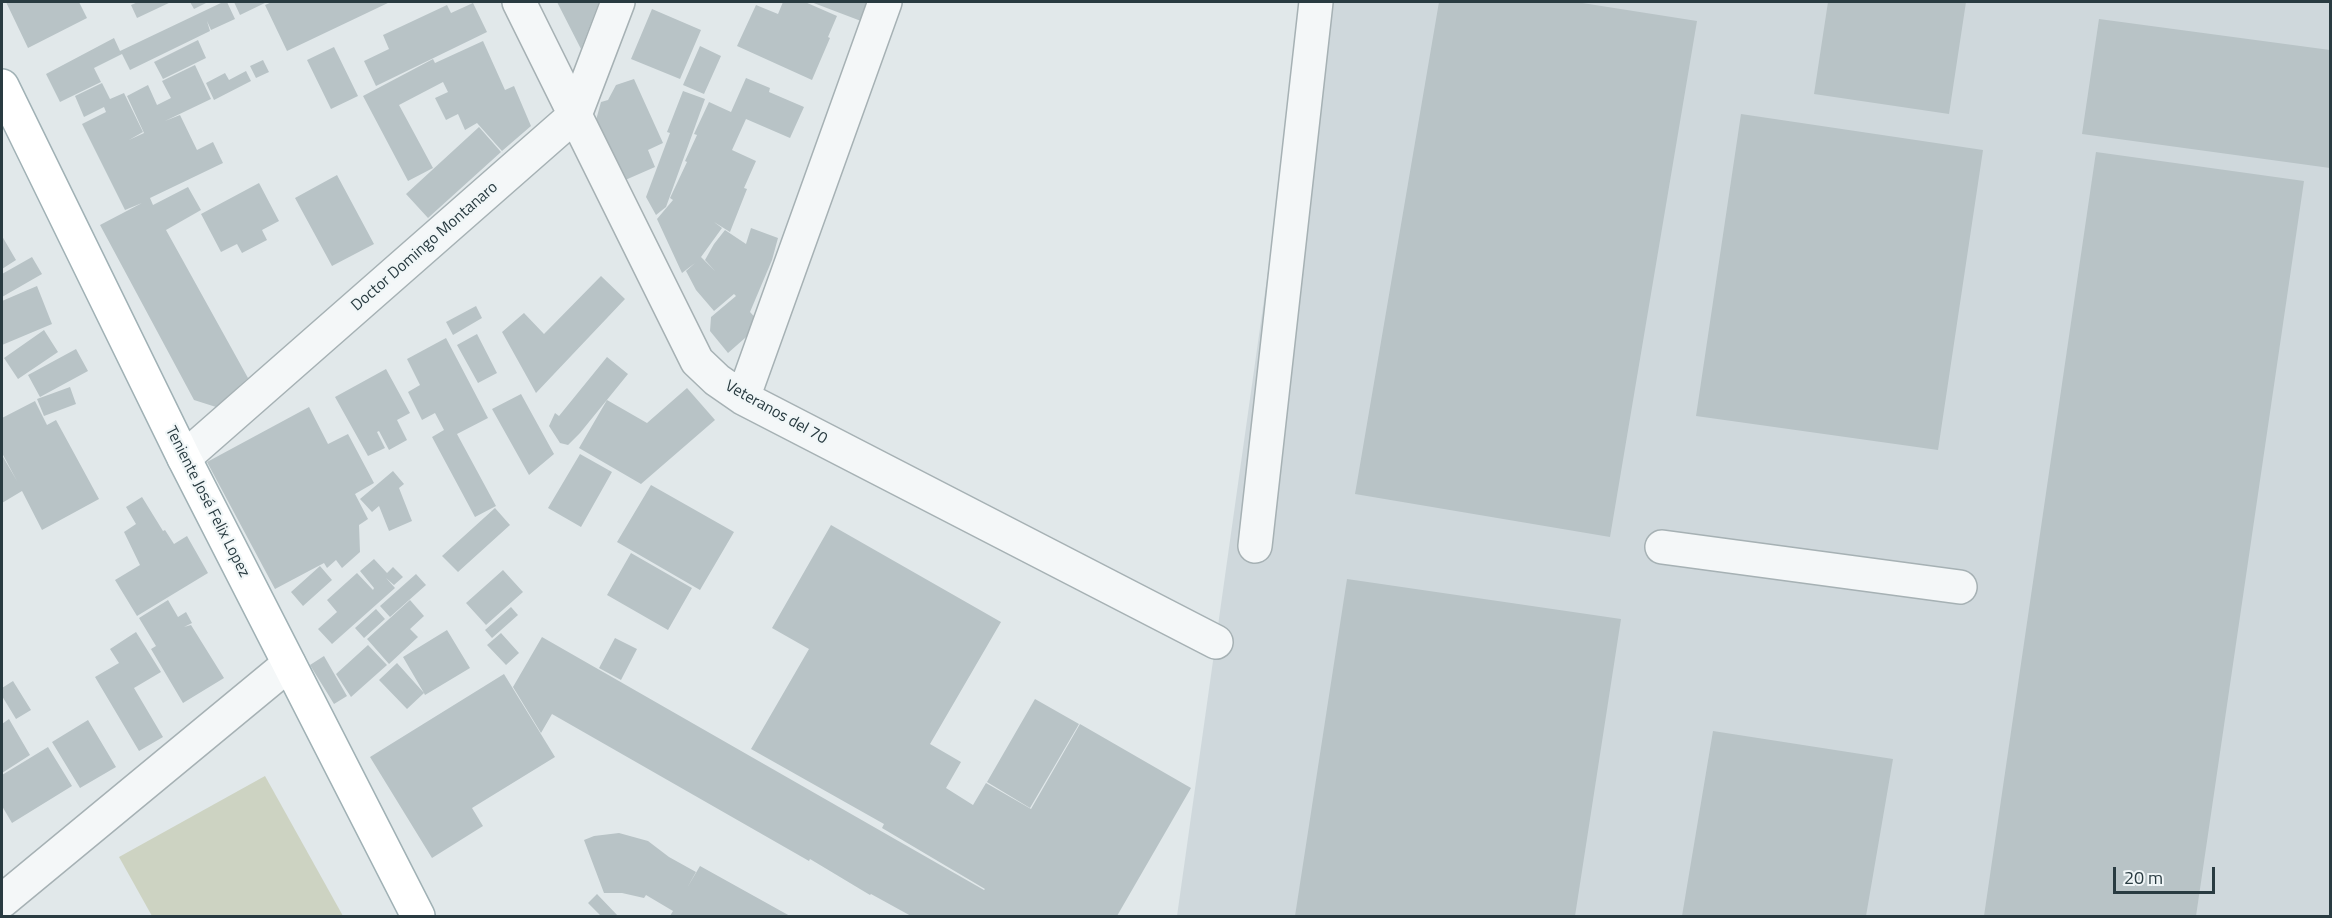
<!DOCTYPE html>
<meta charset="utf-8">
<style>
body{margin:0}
#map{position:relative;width:2332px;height:918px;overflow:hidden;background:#e1e8ea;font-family:"Titillium Web",sans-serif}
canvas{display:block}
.frame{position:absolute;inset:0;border:3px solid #293b41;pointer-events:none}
.scale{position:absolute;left:2113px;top:867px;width:102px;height:27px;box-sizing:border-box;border:3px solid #293b41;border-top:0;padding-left:8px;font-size:18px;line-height:21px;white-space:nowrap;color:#293b41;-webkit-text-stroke:4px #f0f6f7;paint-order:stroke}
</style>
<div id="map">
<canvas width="2332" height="918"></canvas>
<div class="frame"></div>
<div class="scale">20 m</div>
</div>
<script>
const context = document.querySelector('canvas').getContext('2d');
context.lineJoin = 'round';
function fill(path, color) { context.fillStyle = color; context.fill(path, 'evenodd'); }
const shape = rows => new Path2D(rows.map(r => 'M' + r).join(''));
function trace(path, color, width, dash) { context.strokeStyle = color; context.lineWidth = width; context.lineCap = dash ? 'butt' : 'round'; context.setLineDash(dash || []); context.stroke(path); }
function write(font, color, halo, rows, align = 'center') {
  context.font = font + ' "Titillium Web",sans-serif'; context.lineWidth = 4.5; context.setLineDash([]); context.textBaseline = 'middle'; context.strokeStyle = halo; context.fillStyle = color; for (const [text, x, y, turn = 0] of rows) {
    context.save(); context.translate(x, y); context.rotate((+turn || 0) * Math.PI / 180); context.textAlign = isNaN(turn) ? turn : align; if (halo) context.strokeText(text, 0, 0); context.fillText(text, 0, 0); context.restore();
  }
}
fill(shape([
 [1306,2,2330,2,2330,916,1177,916]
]), '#cfd8dc');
fill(shape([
 [265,776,343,916,152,916,119,857]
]), '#cdd3c2');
fill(shape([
 [6,2,79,2,87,18,28,48],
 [138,2,171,2,137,18,131,5],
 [190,2,208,2,194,9],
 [223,2,227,2,235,19,211,30,207,21,210,31,130,70,122,54,94,68,101,82,60,102,46,74,114,38,120,51],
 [234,2,267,2,240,15],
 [272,2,390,2,287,51,265,5],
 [557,2,599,2,581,49],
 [783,2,805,2,837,16,828,37,830,38,812,80,737,46,756,5,778,14],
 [811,2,869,2,861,21],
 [1439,2,1576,2,1697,21,1610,537,1355,494],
 [1828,2,1966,2,1949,114,1814,94],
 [473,3,487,32,376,86,364,61,389,49,383,35,447,5,451,13],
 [652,9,701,30,680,79,631,59],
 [2099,19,2330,50,2330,168,2082,134],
 [198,40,206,58,163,79,154,62],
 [483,41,505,90,514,86,531,126,502,151,477,123,465,130,458,114,446,120,435,98,448,92,443,82,399,105,433,168,408,181,363,96,433,59,435,63],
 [700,46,721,56,704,94,683,85],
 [334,47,358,96,331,109,307,60],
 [263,60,269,72,256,78,250,66],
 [195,65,211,99,165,121,180,115,197,150,213,142,223,163,150,198,153,205,188,187,201,210,166,230,248,378,216,407,194,400,100,225,142,203,125,210,82,124,106,112,104,107,84,117,75,96,102,83,110,99,124,93,143,132,129,140,144,133,127,96,148,85,157,105,171,98,162,81],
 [246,71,251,81,214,100,206,83,225,73,229,80],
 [746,78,770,88,769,92,804,107,790,138,746,119,732,150,756,161,744,188,747,189,730,232,714,222,722,228,701,257,715,271,705,260,714,244,725,230,746,244,751,228,778,238,772,260,750,312,761,324,728,353,710,331,711,317,736,296,734,294,714,311,696,290,686,271,695,263,682,273,657,219,673,200,670,198,687,162,685,161,697,135,694,134,709,102,731,112],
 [634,79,663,143,648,150,655,167,623,181,596,120,601,102,608,100,616,85],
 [683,91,705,99,666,207,656,215,646,197,670,133,667,132],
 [1741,114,1983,150,1938,450,1696,416],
 [479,127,501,152,428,218,406,194],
 [2096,152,2304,181,2196,916,1984,916],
 [337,175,374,244,332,266,295,198],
 [259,183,279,221,262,230,267,240,242,253,237,244,221,252,201,214],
 [2,236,16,260,2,269],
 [32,257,42,274,2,297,2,274],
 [601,276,625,299,536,393,502,332,524,313,544,334],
 [37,286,52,324,2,345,2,301],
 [476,306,482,318,453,335,446,322],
 [44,330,58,352,18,379,4,358],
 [477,334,497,373,478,383,457,345],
 [446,338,488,418,457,434,496,506,475,517,432,437,444,430,435,413,422,420,408,392,420,385,407,359],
 [76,349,88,371,40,397,28,375],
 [607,357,628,374,580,433,568,445,560,443,549,426,555,413,559,416],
 [386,369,410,413,397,420,407,440,389,450,379,431,377,432,385,448,368,456,335,397],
 [70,387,76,404,44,416,37,399],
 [687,388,715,420,641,484,579,448,607,400,647,423],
 [521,394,554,454,529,475,492,409],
 [35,401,47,425,56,420,99,499,42,530,22,491,2,503,2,455,17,481,2,453,2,418],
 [309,407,328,444,348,434,374,483,355,494,368,519,359,525,360,552,342,568,336,560,327,568,324,563,275,589,207,462],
 [580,454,612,472,581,527,548,508],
 [393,471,404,484,399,488,412,521,389,531,379,506,372,512,360,499],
 [651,485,734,532,700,590,617,542],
 [142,497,163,531,165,530,174,544,187,536,208,573,137,616,115,580,140,565,124,532,136,524,126,507],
 [495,508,510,525,458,572,442,556],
 [831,525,1001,622,930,744,961,762,946,788,973,805,986,783,1031,809,1080,724,1191,788,1117,916,911,916,871,894,870,895,810,859,809,861,552,714,541,733,513,687,542,637,984,890,985,889,882,828,884,824,751,749,809,649,772,628],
 [631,553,692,588,668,630,607,595],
 [374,559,387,573,393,567,403,577,394,585,386,578,395,588,332,644,318,629,337,612,327,600,357,573,373,590,374,588,360,571],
 [320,566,332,580,303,606,291,592],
 [503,570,523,592,486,625,466,603],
 [416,574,426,585,390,617,380,606],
 [1347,579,1621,619,1575,916,1295,916],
 [168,600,178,617,186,612,192,623,184,627,191,625,224,678,183,703,151,649,156,646,139,618],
 [410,600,424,616,410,629,418,637,389,664,367,639],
 [511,607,518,615,492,638,485,630],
 [376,609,385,619,364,638,355,628],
 [447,630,470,668,425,695,424,693,407,709,379,680,397,663,424,693,403,657],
 [136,632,161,672,134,688,163,737,139,751,95,677,119,663,110,649],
 [501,633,519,653,506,665,487,645],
 [615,638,637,649,621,680,599,668],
 [368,645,387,665,351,697,336,674],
 [324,656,347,696,334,704,310,665],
 [504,674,555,757,472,808,483,826,432,858,370,757],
 [13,681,31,710,16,719,2,696,2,688],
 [1035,699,1079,724,1030,808,987,782],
 [9,719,30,755,2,773,2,724],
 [88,720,116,767,80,788,52,742],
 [1713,731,1893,759,1866,916,1682,916],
 [48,747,72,786,12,823,2,806,2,775],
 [619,833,648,841,669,857,696,872,687,888,700,866,790,916,670,916,673,911,646,895,644,898,622,893,604,893,584,840,594,836],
 [597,894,618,916,601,916,588,903]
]), '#b8c3c6');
const minor = shape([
 [519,2,697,361,717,380,743,398,1216,642],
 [743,398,885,2],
 [184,458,575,115,618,2],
 [1255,546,1316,2],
 [1662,547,1960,587],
 [2,901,289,664]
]);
const major = shape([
 [2,86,184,458,418,916]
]);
trace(minor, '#a6b1b4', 36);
trace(major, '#a0b1b5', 36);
trace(minor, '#f4f7f8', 33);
trace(major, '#fff', 33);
write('16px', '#293b41', '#f0f6f7', [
 ["Doctor Domingo Montanaro",425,247,-41],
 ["Veteranos del 70",776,413,29],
 ["Teniente José Felix Lopez",207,502,63]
]);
</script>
